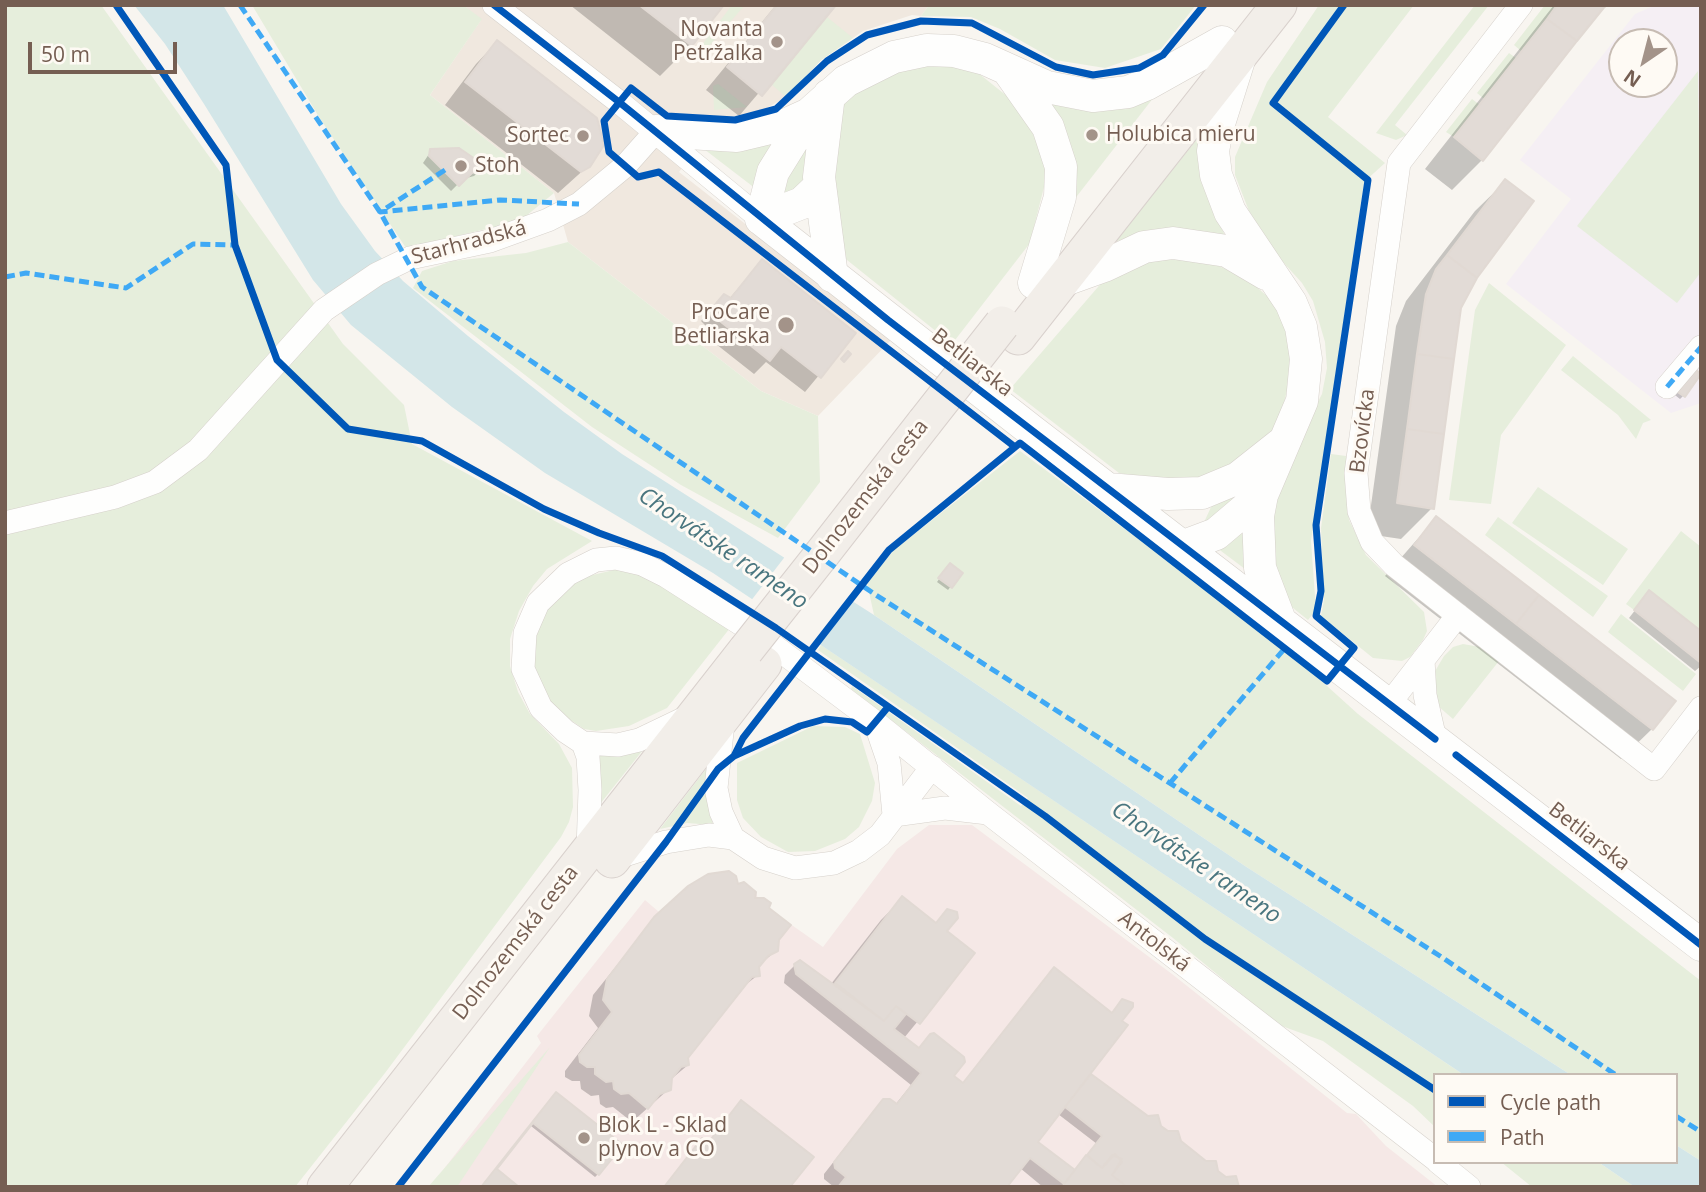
<!DOCTYPE html>
<meta charset="utf-8">
<style>
body{margin:0}
#map{position:relative;width:1706px;height:1192px;overflow:hidden;background:#f8f5f0;font-family:"Open Sans",sans-serif}
canvas{display:block}
.frame{position:absolute;inset:0;border:7px solid #755e52;pointer-events:none}
.legend{position:absolute;left:1433px;top:1073px;width:245px;height:91px;box-sizing:border-box;background:#fefaf4;border:2px solid #c7bcb3;margin:0;padding:9px 12px;list-style:none;font-size:21px;color:#755e52}
.legend li{display:flex;align-items:center;gap:14px;height:35px}
.legend b{width:35px;border:2px solid #c7bcb3}
.north{position:absolute;left:1608px;top:28px;width:70px;height:70px;box-sizing:border-box;background:#fefaf4;border:2px solid #c7bcb3;border-radius:50%;rotate:215deg;font-size:19px;font-weight:700;line-height:28px;text-align:center;color:#755e52}
.north::after{content:'';display:block;margin:auto;width:24px;height:32px;background:#a39389;clip-path:polygon(50% 0,100% 100%,50% 72%,0 100%)}
.scale{position:absolute;left:28px;top:42px;width:149px;height:32px;box-sizing:border-box;border:4px solid #755e52;border-top:0;padding-left:9px;font-size:21px;line-height:24px;white-space:nowrap;color:#755e52;-webkit-text-stroke:5px #fefaf4;paint-order:stroke}
</style>
<div id="map">
<canvas width="1706" height="1192"></canvas>
<div class="frame"></div>
<ul class="legend">
<li><b style="height:9px;background:#0057b8"></b>Cycle path</li>
<li><b style="height:9px;background:#3fa9f5"></b>Path</li>
</ul>
<div class="north">N</div>
<div class="scale">50 m</div>
</div>
<script>
const context = document.querySelector('canvas').getContext('2d');
context.lineJoin = 'round';
function fill(path, color) { context.fillStyle = color; context.fill(path, 'evenodd'); }
const shape = rows => new Path2D(rows.map(r => 'M' + r).join(''));
function trace(path, color, width, dash) { context.strokeStyle = color; context.lineWidth = width; context.lineCap = dash ? 'butt' : 'round'; context.setLineDash(dash || []); context.stroke(path); }
function write(font, color, halo, rows, align = 'center') {
  context.font = font + ' "Open Sans",sans-serif'; context.lineWidth = 6; context.setLineDash([]); context.textBaseline = 'middle'; context.strokeStyle = halo; context.fillStyle = color; for (const [text, x, y, turn = 0] of rows) {
    context.save(); context.translate(x, y); context.rotate((+turn || 0) * Math.PI / 180); context.textAlign = isNaN(turn) ? turn : align; if (halo) context.strokeText(text, 0, 0); context.fillText(text, 0, 0); context.restore();
  }
}
fill(shape([
 [463,5,929,5,921,16,912,15,863,31,821,60,786,97,700,146,679,172,892,339,818,416,761,391,568,242,554,193,430,95,481,20]
]), '#f0e8df');
fill(shape([
 [1656,5,1701,5,1701,403,1671,413,1506,284,1571,199,1520,160,1635,14],
 [1622,42,1664,42,1664,84,1622,84]
]), '#f5eff4');
fill(shape([
 [929,825,972,825,1172,974,1347,1113,1356,1114,1386,1146,1438,1187,430,1187,541,1043,537,1036,645,900,659,912,688,886,708,874,729,871,736,876,738,884,744,882,756,892,758,899,764,898,771,903,769,909,823,947,897,849]
]), '#f5e8e6');
fill(shape([
 [5,5,101,5,343,344,404,405,412,444,592,541,547,569,533,586,519,611,510,639,510,666,518,692,530,714,559,744,572,768,573,807,569,822,561,837,385,1073,295,1187,5,1187],
 [252,5,463,5,482,19,430,95,554,193,520,221,406,248,319,117],
 [732,5,745,5,696,61,692,58],
 [929,5,1196,5,1161,49,1105,68,1055,60,1000,29,971,17,921,16],
 [1319,5,1414,5,1328,117,1385,163,1364,182,1311,541,1316,610,1308,620,1283,600,1274,582,1273,489,1322,394,1327,368,1325,342,1313,301,1302,283,1273,251,1249,211,1235,175,1235,157,1267,82],
 [1475,5,1489,5,1395,125,1407,135,1396,140,1376,133],
 [1545,5,1557,5,1521,51,1514,45],
 [827,17,853,38,821,60,786,97,771,84],
 [1509,53,1516,58,1484,99,1477,93],
 [940,62,977,72,1023,109,1048,171,1030,243,952,344,837,252,830,124,853,92,881,71],
 [1698,71,1701,272,1677,303,1577,226],
 [718,84,747,107,714,110,713,86],
 [1154,97,1070,205,1044,98,1075,109,1094,111,1136,104],
 [1472,99,1480,105,1454,137,1446,132],
 [817,114,813,172,780,205,777,182],
 [789,132,760,192,700,146],
 [1201,134,1205,191,1226,238,1131,236,1115,242],
 [568,242,761,391,818,416,820,482,778,538,681,485,592,427,413,288,422,271,453,261,526,253],
 [1190,252,1250,281,1277,305,1291,347,1289,382,1281,416,1268,441,1236,467,1175,484,1119,473,1010,389,1104,280,1144,255],
 [1489,283,1566,345,1501,435,1491,504,1449,500,1475,310],
 [1573,356,1651,420,1643,423,1636,439,1618,415,1561,370],
 [1020,451,1285,648,1358,714,1701,981,1701,1161,1676,1145,1676,1075,1571,1075,1245,866,874,615,867,583,894,550],
 [1331,454,1346,456,1349,520,1366,555,1424,612,1427,631,1423,640,1410,657,1402,661,1373,658,1321,616,1324,600,1321,528],
 [1260,476,1199,533,1212,505],
 [1538,487,1628,549,1603,585,1512,523],
 [1498,517,1608,596,1593,617,1485,535],
 [1249,518,1253,575,1213,545],
 [1681,531,1701,547,1701,631,1634,610,1626,604],
 [618,569,643,576,665,586,730,628,667,708,629,726,596,731,584,729,560,713,546,697,532,662,533,643,549,606,580,578],
 [1621,614,1696,674,1683,691,1608,632],
 [1463,644,1480,647,1499,661,1453,719,1438,706,1431,678,1444,656,1453,647],
 [821,645,1464,1075,1435,1075,1435,1127,1413,1106,1323,1041,1279,1025,1173,938,851,689,852,686,1021,806,1028,798,818,650],
 [813,726,845,727,860,734,875,783,872,801,859,827,845,839,815,851,788,852,761,837,743,818,737,800,737,763],
 [643,750,600,804,594,752],
 [706,769,707,796,713,825,687,823,660,829],
 [550,1047,457,1187,428,1187],
 [1501,1162,1598,1162,1635,1187,1532,1187]
]), '#e6eedc');
fill(shape([
 [134,5,223,5,341,204,375,251,403,281,468,336,564,412,622,454,874,615,1245,866,1571,1075,1464,1075,713,573,545,473,452,407,351,325,313,280,204,104,165,44],
 [1676,1145,1701,1161,1701,1187,1635,1187,1598,1162,1676,1162]
]), '#d3e6e8');
fill(shape([
 [787,554,855,599,818,647,750,602]
]), '#f8f5f0');
fill(shape([
 [570,5,722,5,691,45,660,76],
 [776,5,834,5,739,116,706,90],
 [1554,5,1609,5,1598,12,1482,160,1452,190,1425,169],
 [497,42,588,166,558,193,445,105,476,64],
 [431,151,480,170,474,176,463,179,451,191,423,163],
 [1506,181,1460,308,1432,508,1401,539,1367,534,1396,326,1406,301,1475,211],
 [762,261,854,333,805,392,766,362,754,374,702,333,707,327,701,321,710,311,725,296,729,299],
 [1687,371,1683,396,1680,399,1671,392],
 [1436,518,1652,729,1621,759,1385,576],
 [947,568,961,573,948,590,937,582],
 [1643,600,1701,634,1701,666,1695,671,1629,618],
 [737,887,767,909,778,940,777,950,757,967,758,975,739,990,687,1057,688,1065,670,1080,669,1089,632,1122,613,1107,606,1108,600,1104,599,1095,591,1096,581,1089,580,1081,572,1081,565,1077,565,1071,598,1028,589,1016,593,995,655,918],
 [902,899,973,954,904,1038,918,1049,931,1036,951,1076,962,1084,1054,969,1110,1014,1123,1001,1082,1082,1159,1127,1237,1187,1043,1187,1020,1168,1005,1187,834,1187,824,1179,824,1174,872,1113,884,1101,895,1105,911,1085,784,983,785,975,796,964,831,984,881,920],
 [1058,1114,1097,1144,1073,1171,1036,1142],
 [553,1098,598,1174,595,1177,531,1126]
]), '#0003');
const building = shape([
 [639,5,724,5,692,46,639,5],
 [777,5,836,5,762,96,727,67,777,5],
 [1557,5,1606,5,1577,41,1547,19,1557,5],
 [1547,19,1577,41,1483,161,1454,137,1547,19],
 [497,40,597,118,604,145,590,167,581,172,465,82,497,40],
 [459,148,475,159,483,170,472,173,459,186,429,156,430,149,459,148],
 [1505,179,1534,201,1477,278,1447,255,1505,179],
 [1447,255,1477,278,1461,308,1454,359,1417,354,1426,294,1436,269,1447,255],
 [762,259,856,333,821,378,781,347,770,361,716,318,721,311,714,306,724,294,731,298,762,259],
 [848,351,851,354,844,362,841,359,848,351],
 [1417,354,1454,359,1444,434,1407,429,1417,354],
 [1690,365,1701,374,1685,397,1673,389,1690,365],
 [1407,429,1444,434,1434,509,1397,503,1407,429],
 [1436,516,1539,595,1516,624,1414,545,1436,516],
 [950,563,963,573,952,588,938,578,950,563],
 [1649,590,1701,631,1701,663,1634,610,1649,590],
 [1539,595,1676,701,1653,730,1516,624,1539,595],
 [729,871,736,876,738,884,744,882,756,892,755,898,764,898,771,903,769,908,791,925,779,940,778,951,768,956,759,967,760,976,752,977,688,1058,689,1065,681,1067,672,1078,671,1090,660,1094,648,1109,629,1093,621,1094,614,1089,613,1081,606,1082,595,1074,595,1067,587,1067,580,1062,579,1055,612,1012,603,1000,607,979,654,917,688,886,708,874,729,871],
 [902,896,936,923,947,909,957,912,958,918,947,931,975,953,920,1024,896,1006,884,1021,835,983,902,896],
 [800,960,884,1021,896,1006,906,1014,894,1029,919,1048,930,1034,934,1033,964,1057,965,1062,954,1076,963,1083,1054,967,1112,1013,1122,999,1133,1003,1133,1007,1122,1021,1128,1025,1038,1142,1075,1170,1064,1184,1030,1158,1007,1187,838,1187,846,1177,835,1168,834,1162,883,1099,890,1099,897,1104,921,1073,796,974,794,964,800,960],
 [1091,1074,1148,1116,1158,1115,1161,1126,1168,1131,1178,1131,1181,1141,1206,1161,1216,1161,1218,1171,1226,1177,1236,1176,1239,1187,1127,1187,1112,1175,1122,1159,1112,1155,1102,1168,1087,1155,1102,1136,1065,1107,1091,1074],
 [556,1092,623,1145,599,1175,533,1123,497,1169,519,1187,481,1187,556,1092],
 [741,1100,814,1157,790,1187,664,1187,702,1138,708,1143,741,1100],
 [1115,1154,1122,1162,1112,1175,1127,1187,1062,1187,1086,1155,1102,1168,1115,1154]
]);
fill(building, '#e2dbd6');
trace(building, '#e1d9d3', 2);
const street = shape([
 [494,5,619,102,761,219],
 [1521,5,1399,163,1356,473,1359,511,1372,542,1394,565,1654,769,1701,708],
 [1667,387,1701,347],
 [5,523,115,497,155,482,198,450,324,310,377,274,410,258,490,241,548,220,579,204,625,166,656,131],
 [1423,660,1425,695,1435,739],
 [1389,704,1458,615],
 [687,717,639,740,618,745,583,743,565,731,541,708,523,669,525,633,538,603,568,574,596,560,616,558,642,564,666,576,766,640,875,722,988,813,1435,1159],
 [875,722,889,763,894,815],
 [723,723,716,788,721,812,733,838],
 [583,743,588,757,590,790,588,851],
 [894,815,945,808,988,813],
 [615,858,666,842,709,835,733,838,763,858,795,868,834,863,859,851,880,835,932,767],
 [1438,1162,1469,1187]
]);
const secondary = shape([
 [1240,57,1217,130,1213,151,1216,175,1230,212,1291,303,1301,327,1306,359,1302,401,1262,495,1258,516,1260,568,1279,618],
 [1010,73,1048,127,1061,167,1060,197,1034,283],
 [829,95,819,177,832,276],
 [656,131,737,136,787,124,809,114],
 [761,219,1032,431,1701,945],
 [761,219,773,172,809,114,846,81,894,57,927,50,954,51,985,59,1047,87,1093,96,1128,92,1147,84,1222,42],
 [761,219,802,203,820,186],
 [1065,280,1104,266,1144,247,1173,243,1227,251,1266,274],
 [1108,489,1168,494,1202,493,1238,478,1281,444],
 [1184,546,1216,534,1262,495]
]);
const primary = shape([
 [1018,337,1279,5],
 [822,554,925,422],
 [612,860,764,664],
 [325,1187,746,650]
]);
trace(street, '#d6d1cb', 24);
trace(secondary, '#d6d1cb', 33);
trace(primary, '#d9d1cd', 37);
trace(street, '#fefefd', 23);
trace(secondary, '#fefefd', 32);
trace(primary, '#f2eee9', 35);
const primaryBridge = shape([
 [925,422,1002,324],
 [746,650,822,554]
]);
trace(primaryBridge, '#d9d1cd', 37, []);
trace(primaryBridge, '#f2eee9', 35);
trace(shape([
 [240,5,380,212,422,287,876,595,1440,956,1616,1075],
 [445,170,380,212,500,200,579,204],
 [5,277,26,273,126,288,193,244,235,245],
 [1667,387,1701,347],
 [1170,783,1285,648],
 [1676,1116,1701,1132]
]), '#3fa9f5', 5, [10, 5]);
trace(shape([
 [116,5,226,165,235,245,277,360,348,429,422,441,544,509,599,533,662,556,776,628,1045,816,1205,939,1435,1090],
 [494,5,619,102,888,320,1435,739],
 [1015,447,659,172,638,177,609,152,604,121,631,88,667,116,735,120,776,109,827,61,867,35,921,21,972,23,1056,67,1093,75,1139,68,1163,55,1204,5],
 [1456,755,1701,945],
 [734,756,743,738,889,550,1020,443,1327,681,1354,648,1316,616,1321,591,1316,525,1368,180,1273,103,1344,5],
 [398,1187,666,842,718,769,734,756,800,726,825,719,852,722,867,732,888,707]
]), '#0057b8', 7);
for (const [x, y, r, color] of [
 [777,42,7,"#a39389"],
 [1092,135,7,"#a39389"],
 [583,136,7,"#a39389"],
 [461,166,7,"#a39389"],
 [786,325,9,"#a39389"],
 [584,1138,7,"#a39389"]
]) { const dot = new Path2D(); dot.arc(x, y, r, 0, 2 * Math.PI); context.fillStyle = color; context.fill(dot); trace(dot, '#fefaf4', 2.5); }
write('21px', '#755e52', '#fefaf4', [
 ["Novanta",763,30],
 ["Petržalka",763,54],
 ["Holubica mieru",1106,135,"left"],
 ["Sortec",569,136],
 ["Stoh",475,166,"left"],
 ["ProCare",770,313],
 ["Betliarska",770,337],
 ["Blok L - Sklad",598,1126,"left"],
 ["plynov a CO",598,1150,"left"]
], 'right');
write('21px', '#755e52', '#fefaf4', [
 ["Starhradská",469,243,-15],
 ["Betliarska",972,363,38],
 ["Bzovícka",1363,431,-83],
 ["Dolnozemská cesta",866,497,-52],
 ["Betliarska",1589,837,38],
 ["Antolská",1154,942,38],
 ["Dolnozemská cesta",516,943,-52]
]);
write('italic 23px', '#4a767f', '#fefaf4', [
 ["Chorvátske rameno",723,549,34],
 ["Chorvátske rameno",1196,863,34]
]);
</script>
